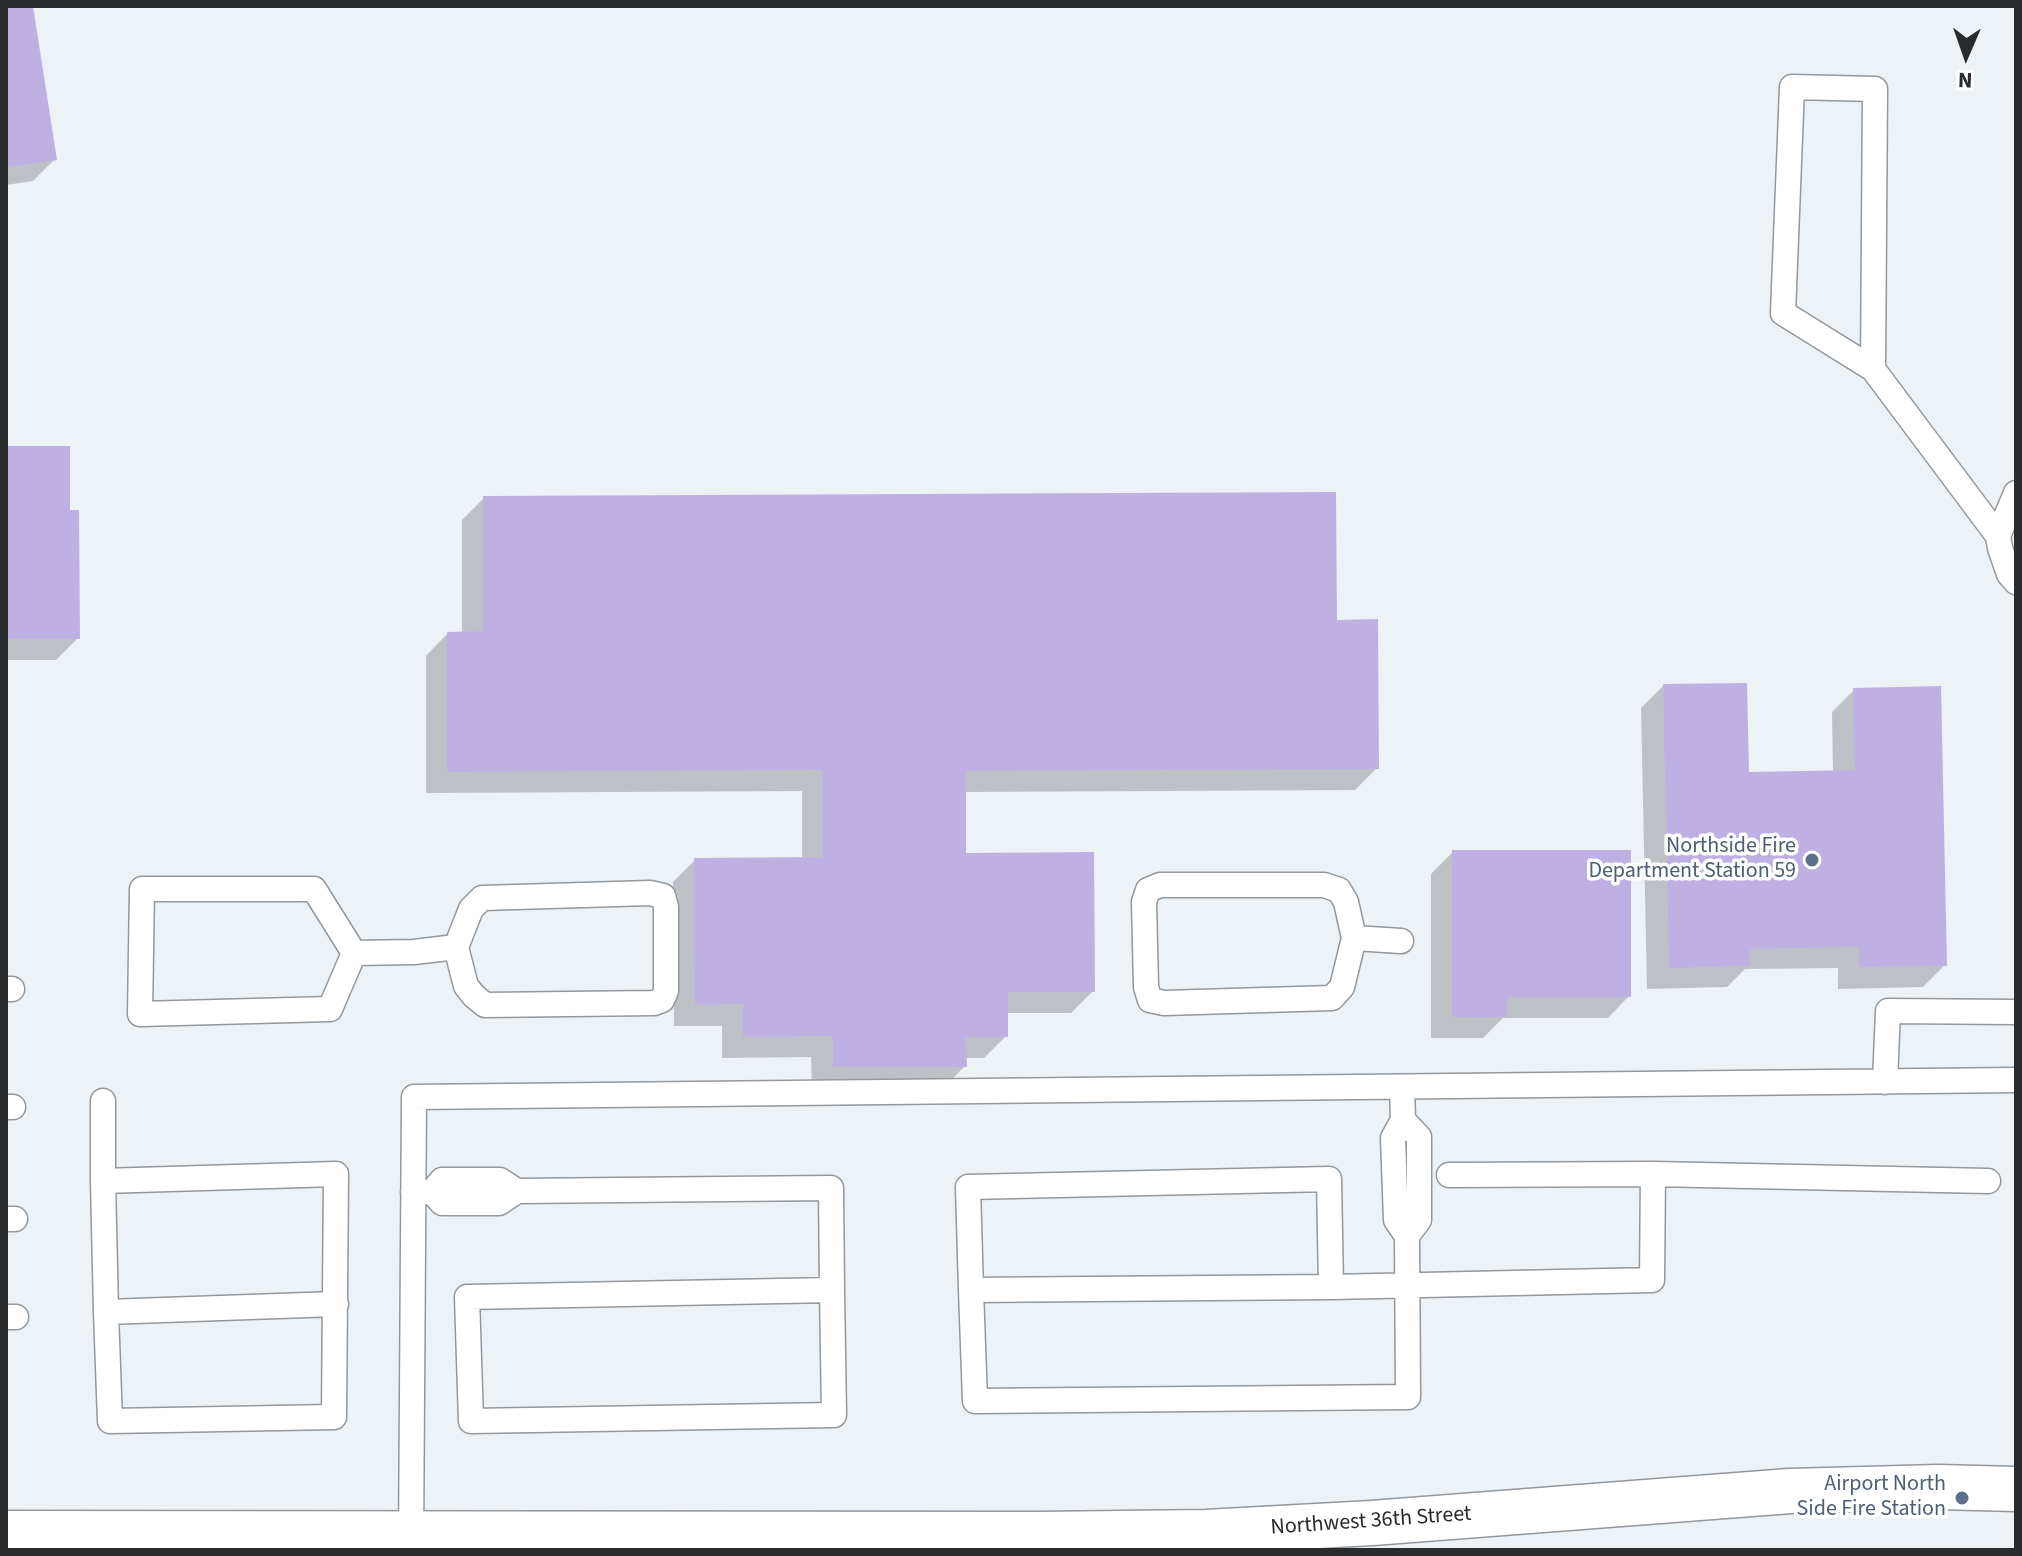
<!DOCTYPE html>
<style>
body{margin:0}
#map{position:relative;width:2022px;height:1556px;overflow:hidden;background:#edf2f7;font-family:"Source Sans 3",sans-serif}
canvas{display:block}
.frame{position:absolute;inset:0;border:8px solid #292b2d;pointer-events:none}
.north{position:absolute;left:1926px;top:16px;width:80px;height:80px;-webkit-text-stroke:6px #fff;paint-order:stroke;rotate:182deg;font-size:22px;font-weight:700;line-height:32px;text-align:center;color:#292b2d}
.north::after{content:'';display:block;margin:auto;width:28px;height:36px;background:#292b2d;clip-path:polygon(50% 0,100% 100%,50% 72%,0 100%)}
</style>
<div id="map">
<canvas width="2022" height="1556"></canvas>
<div class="frame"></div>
<div class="north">N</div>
</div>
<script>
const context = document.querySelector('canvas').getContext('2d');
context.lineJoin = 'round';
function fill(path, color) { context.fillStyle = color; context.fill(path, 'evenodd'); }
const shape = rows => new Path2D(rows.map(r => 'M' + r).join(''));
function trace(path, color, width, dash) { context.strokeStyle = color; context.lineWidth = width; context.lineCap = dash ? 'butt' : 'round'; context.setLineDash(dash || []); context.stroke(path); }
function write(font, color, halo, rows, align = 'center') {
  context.font = font + ' "Source Sans 3",sans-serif'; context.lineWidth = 7; context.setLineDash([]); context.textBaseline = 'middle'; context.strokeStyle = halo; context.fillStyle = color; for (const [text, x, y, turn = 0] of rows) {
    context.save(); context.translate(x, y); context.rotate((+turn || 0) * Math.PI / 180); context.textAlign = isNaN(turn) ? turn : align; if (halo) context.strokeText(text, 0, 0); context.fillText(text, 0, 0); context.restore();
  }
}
fill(shape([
 [6,6,31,6,55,159,33,181,6,185],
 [6,448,68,512,78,638,56,660,6,660],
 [484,498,1335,622,1377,768,1355,790,964,792,964,855,1093,991,1071,1013,1006,1013,1006,1036,984,1058,964,1058,965,1066,943,1088,812,1088,811,1057,722,1058,722,1026,674,1026,673,882,695,860,802,859,802,791,426,793,426,656,447,634,462,634,462,520],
 [1663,686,1747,774,1833,772,1832,712,1854,690,1945,965,1923,987,1838,989,1838,968,1745,969,1727,987,1647,989,1641,708],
 [1453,852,1629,996,1608,1018,1503,1018,1483,1038,1431,1038,1431,874]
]), '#0003');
fill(shape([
 [6,6,33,6,57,160,6,167],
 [6,446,70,446,70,510,79,510,80,639,6,639],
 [1336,492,1337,620,1378,619,1379,769,966,771,966,853,1094,852,1095,992,1008,992,1008,1037,966,1037,967,1067,833,1067,833,1036,743,1037,743,1004,695,1005,694,858,823,857,823,770,447,772,447,632,483,631,483,496],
 [1747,683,1749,772,1855,770,1853,688,1941,686,1947,966,1859,967,1859,947,1750,949,1750,966,1669,968,1663,684],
 [1452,850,1631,850,1631,997,1507,997,1507,1017,1452,1017]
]), '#bfb0e4');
const lane = shape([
 [1873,369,1783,313,1792,87,1875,89,1873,369,1998,536],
 [2016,493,1998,536,2000,548,2009,574,2016,582],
 [1354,938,1342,987,1332,998,1164,1003,1150,1000,1146,987,1144,902,1148,890,1160,885,1324,885,1339,890,1346,902,1354,938,1401,941],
 [354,953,314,889,142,889,140,1014,330,1009,354,953,414,952,456,947,466,986,474,996,485,1005,654,1003,662,1000,666,991,666,907,663,896,650,893,482,898,471,909,456,947],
 [6,989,12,989],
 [1885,1082,1888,1011,2016,1012],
 [103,1101,103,1181,106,1312,110,1421,334,1417,336,1174,103,1181],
 [6,1107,13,1107],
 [1403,1120,1419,1137,1419,1220,1407,1236],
 [1449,1175,1653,1174],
 [413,1192,432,1192,442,1203,499,1203,517,1191,831,1188,832,1290,467,1297,471,1421,834,1415,832,1290],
 [432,1192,442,1180,500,1180,517,1191],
 [6,1219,15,1219],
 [1331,1287,971,1290,968,1187,1329,1179,1331,1287,1652,1280,1653,1174,1988,1181],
 [971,1290,975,1401,1408,1397,1407,1236,1396,1220,1393,1138,1403,1120,1402,1087],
 [106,1312,336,1304],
 [6,1317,16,1317],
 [411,1544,414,1097,2016,1080]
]);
const primary = shape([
 [6,1533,1038,1534,1206,1532,1372,1523,1790,1491,1938,1487,2016,1489]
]);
trace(lane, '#93989c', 27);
trace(primary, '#93989c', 47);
trace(lane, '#fff', 24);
trace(primary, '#fff', 44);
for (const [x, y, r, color] of [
 [1812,860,8,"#5c6f8a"],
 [1962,1498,8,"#5c6f8a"]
]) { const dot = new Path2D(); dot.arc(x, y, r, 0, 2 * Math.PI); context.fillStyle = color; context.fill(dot); trace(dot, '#fff', 3); }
write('22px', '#4e5e75', '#fff', [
 ["Northside Fire",1796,847],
 ["Department Station 59",1796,872],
 ["Airport North",1946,1485],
 ["Side Fire Station",1946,1510]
], 'right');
write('22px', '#292b2d', '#fff', [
 ["Northwest 36th Street",1371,1522,-4]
]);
</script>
